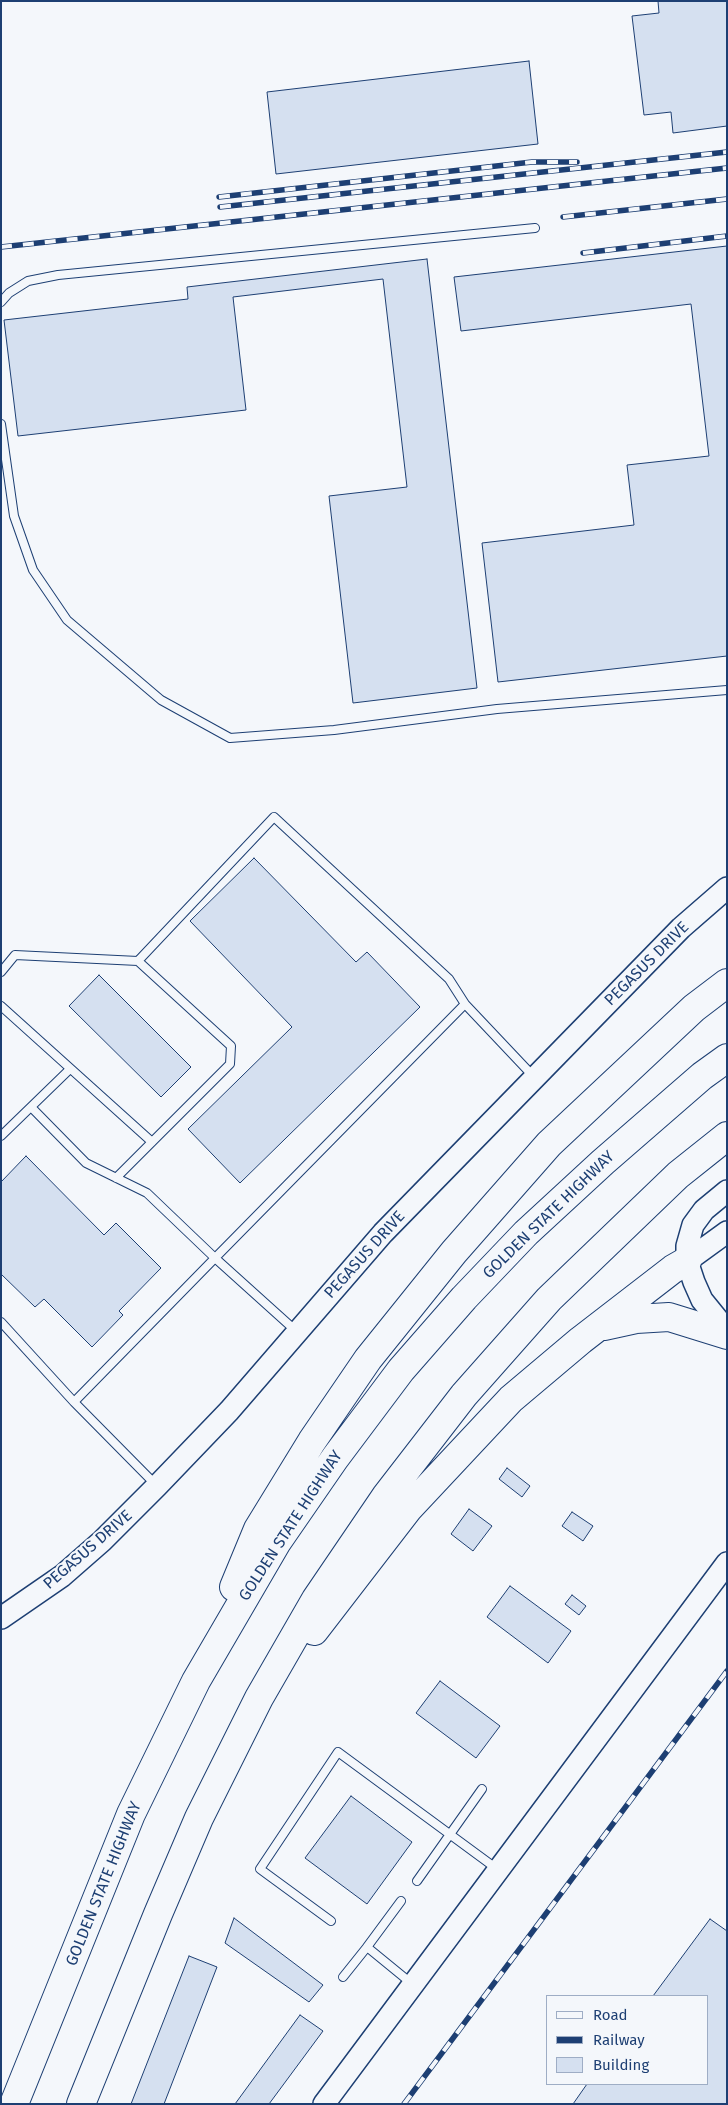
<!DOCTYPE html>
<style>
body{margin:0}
#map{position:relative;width:728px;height:2105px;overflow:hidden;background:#f4f7fb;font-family:"Fira Sans",sans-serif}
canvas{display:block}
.frame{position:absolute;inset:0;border:2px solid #1d3f73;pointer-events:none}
.legend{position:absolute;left:546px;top:1995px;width:162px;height:90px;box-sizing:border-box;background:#f4f7fb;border:1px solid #9eadc5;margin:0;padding:6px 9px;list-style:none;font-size:15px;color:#1d3f73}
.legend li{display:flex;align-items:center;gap:10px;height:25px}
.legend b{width:25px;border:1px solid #9eadc5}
</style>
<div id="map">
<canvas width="728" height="2105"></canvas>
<div class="frame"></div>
<ul class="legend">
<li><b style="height:6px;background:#f4f7fb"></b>Road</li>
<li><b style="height:6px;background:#1d3f73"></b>Railway</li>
<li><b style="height:14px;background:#d5e0f0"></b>Building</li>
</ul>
</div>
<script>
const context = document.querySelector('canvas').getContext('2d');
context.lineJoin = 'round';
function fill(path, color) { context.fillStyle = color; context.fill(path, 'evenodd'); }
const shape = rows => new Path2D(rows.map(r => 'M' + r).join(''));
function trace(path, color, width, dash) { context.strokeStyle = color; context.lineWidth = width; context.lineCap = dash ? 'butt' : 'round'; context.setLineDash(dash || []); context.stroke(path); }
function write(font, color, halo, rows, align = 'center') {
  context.font = font + ' "Fira Sans",sans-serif'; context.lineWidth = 4; context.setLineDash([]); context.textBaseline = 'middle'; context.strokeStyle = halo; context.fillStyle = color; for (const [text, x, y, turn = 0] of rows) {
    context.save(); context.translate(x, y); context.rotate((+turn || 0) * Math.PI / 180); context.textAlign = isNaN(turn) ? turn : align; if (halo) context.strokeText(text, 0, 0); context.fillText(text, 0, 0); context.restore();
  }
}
const building = shape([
 [658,1,727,1,727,126,673,133,671,112,644,115,632,16,659,13,658,1],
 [529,61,538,144,276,174,267,92,529,61],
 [727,246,727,656,498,682,482,543,634,525,627,465,709,456,691,304,461,331,454,277,727,246],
 [427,259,477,688,353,703,329,496,407,487,383,279,233,297,246,410,18,436,4,320,188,299,187,287,427,259],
 [254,858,356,962,367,952,420,1007,240,1183,188,1129,292,1027,190,921,254,858],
 [99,975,191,1067,161,1097,69,1006,99,975],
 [26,1156,104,1235,116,1223,161,1268,119,1311,123,1315,92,1347,44,1299,35,1307,1,1274,1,1182,26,1156],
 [507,1468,530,1486,522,1497,499,1479,507,1468],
 [469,1509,492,1526,473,1551,451,1534,469,1509],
 [572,1512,593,1526,583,1541,562,1526,572,1512],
 [510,1586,571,1631,548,1663,487,1617,510,1586],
 [572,1595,586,1606,579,1615,565,1604,572,1595],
 [440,1681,500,1726,476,1758,416,1713,440,1681],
 [351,1796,412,1842,367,1904,305,1858,351,1796],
 [234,1918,323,1985,309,2002,225,1943,234,1918],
 [710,1919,727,1931,727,2104,573,2104,587,2084,707,2084,707,1996,653,1996,710,1919],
 [189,1956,217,1967,164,2104,131,2104,189,1956],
 [300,2015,323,2031,269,2104,235,2104,300,2015]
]);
fill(building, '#d5e0f0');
trace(building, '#1d3f73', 1);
const lane = shape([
 [1,302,9,293,28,281,58,275,535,228],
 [1,424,14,516,33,570,67,620,161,700,230,738,334,730,497,709,727,690],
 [138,961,274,817,449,979,465,1004],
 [1,972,15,955,138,961,231,1046,230,1064,116,1178],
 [1,1006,152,1142],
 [31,1107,86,1163,147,1193,215,1258,74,1402,156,1485],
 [1,1136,70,1069],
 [1,1322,74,1402],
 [296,1331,215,1258,465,1004,534,1077],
 [417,1881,482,1789],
 [331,1921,260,1869,338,1752,497,1869],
 [367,1947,401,1901],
 [343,1977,367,1947,411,1983]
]);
const secondary = shape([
 [727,1191,704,1210,693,1225,687,1246,687,1261,694,1282,702,1300,727,1331],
 [687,1261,727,1232],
 [1,1618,62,1576,102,1541,157,1486,229,1411,383,1233,681,928,727,888],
 [324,2104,727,1563]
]);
const highway = shape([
 [604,1326,636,1319,669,1317,727,1335],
 [234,1587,258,1529,312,1441,368,1359,454,1252,549,1144,694,1008,727,983],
 [314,1631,408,1509,511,1399,581,1340,673,1269,687,1261],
 [14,2104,131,1814,196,1681,277,1542,335,1458,401,1370,464,1298,526,1233,603,1162,702,1076,727,1058],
 [81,2104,158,1914,199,1818,259,1698,316,1599,386,1496,464,1395,549,1299,678,1175,727,1136]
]);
trace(lane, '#1d3f73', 10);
trace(secondary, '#1d3f73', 24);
trace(highway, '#1d3f73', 30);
trace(lane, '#f4f7fb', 8);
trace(secondary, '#f4f7fb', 21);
trace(highway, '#f4f7fb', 28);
const rail = shape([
 [219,197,532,162,577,162],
 [220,207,727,152],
 [563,217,727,199],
 [1,247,727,168],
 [583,253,727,236],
 [404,2104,727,1671]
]);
trace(rail, '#1d3f73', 5.5);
trace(rail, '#f4f7fb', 4, [11]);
write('16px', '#1d3f73', '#f4f7fb', [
 ["PEGASUS DRIVE",647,964,-45],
 ["GOLDEN STATE HIGHWAY",549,1215,-44],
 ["PEGASUS DRIVE",365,1255,-48],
 ["GOLDEN STATE HIGHWAY",291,1526,-57],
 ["PEGASUS DRIVE",88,1550,-41],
 ["GOLDEN STATE HIGHWAY",104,1884,-68]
]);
</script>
